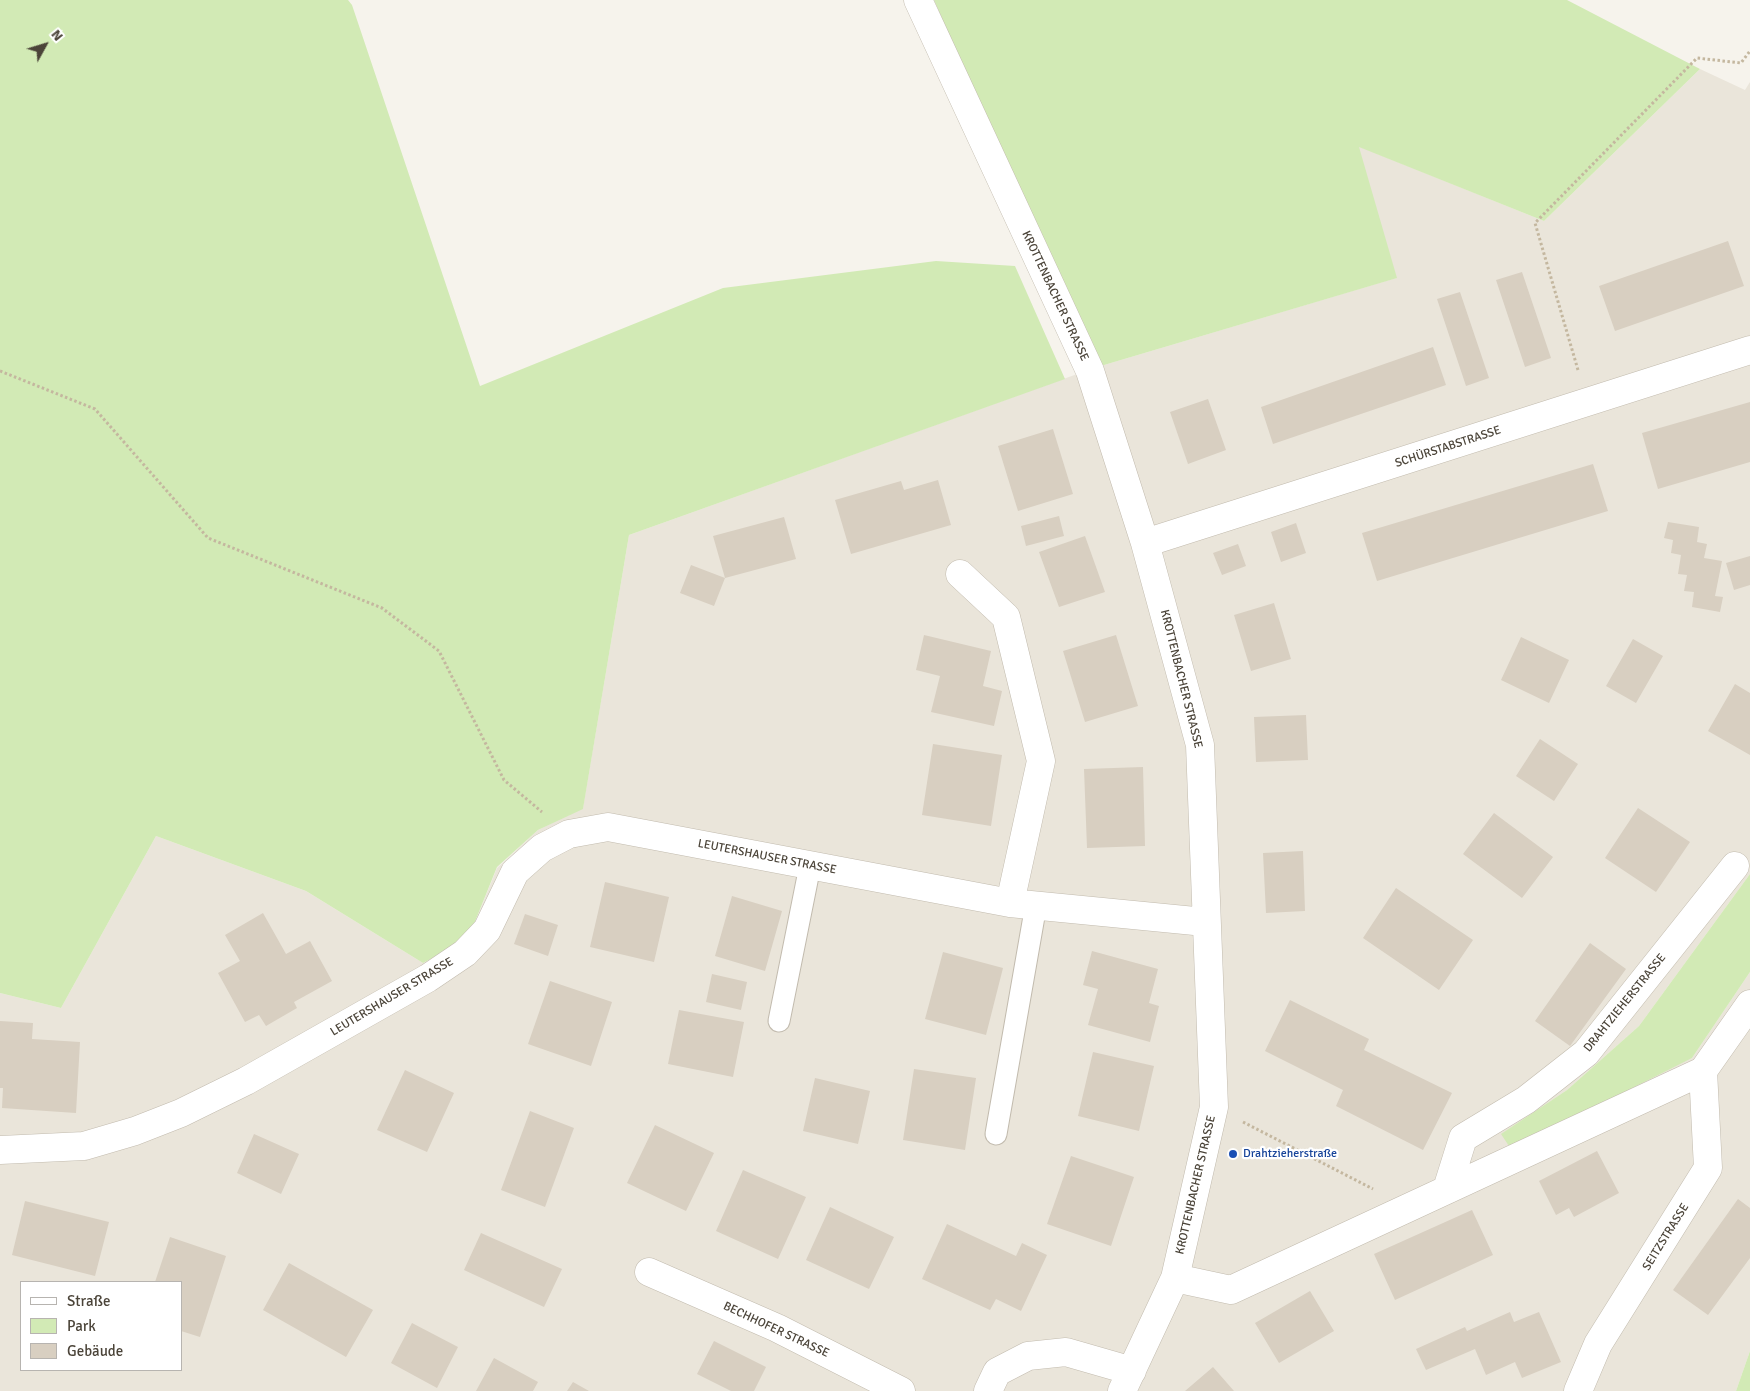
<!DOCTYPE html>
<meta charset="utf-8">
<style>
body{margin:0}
#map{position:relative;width:1750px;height:1391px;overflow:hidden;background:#f6f3ec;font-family:Signika,sans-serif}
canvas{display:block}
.legend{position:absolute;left:20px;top:1281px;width:162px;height:90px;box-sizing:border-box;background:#fff;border:1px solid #b7b4b0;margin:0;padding:6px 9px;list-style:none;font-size:15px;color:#4b4439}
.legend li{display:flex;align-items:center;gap:10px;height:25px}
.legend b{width:25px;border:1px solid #b7b4b0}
.north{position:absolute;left:20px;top:20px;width:50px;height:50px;-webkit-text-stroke:4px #fff;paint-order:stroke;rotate:51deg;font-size:14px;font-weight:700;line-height:20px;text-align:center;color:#4b4439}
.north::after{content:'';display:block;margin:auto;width:18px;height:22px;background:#4b4439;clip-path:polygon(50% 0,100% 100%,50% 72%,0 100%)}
</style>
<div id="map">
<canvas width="1750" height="1391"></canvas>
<ul class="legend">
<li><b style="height:6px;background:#fff"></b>Straße</li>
<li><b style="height:14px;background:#d2eab5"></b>Park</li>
<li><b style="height:14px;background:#d8cfc1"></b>Gebäude</li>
</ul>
<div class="north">N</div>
</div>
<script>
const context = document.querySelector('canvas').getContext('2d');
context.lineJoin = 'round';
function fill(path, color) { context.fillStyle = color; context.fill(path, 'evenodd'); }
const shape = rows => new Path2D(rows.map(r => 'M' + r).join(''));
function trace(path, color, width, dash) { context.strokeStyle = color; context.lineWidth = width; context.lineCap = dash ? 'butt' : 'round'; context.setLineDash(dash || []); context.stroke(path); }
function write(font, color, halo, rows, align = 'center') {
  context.font = font + ' Signika,sans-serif'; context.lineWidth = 4.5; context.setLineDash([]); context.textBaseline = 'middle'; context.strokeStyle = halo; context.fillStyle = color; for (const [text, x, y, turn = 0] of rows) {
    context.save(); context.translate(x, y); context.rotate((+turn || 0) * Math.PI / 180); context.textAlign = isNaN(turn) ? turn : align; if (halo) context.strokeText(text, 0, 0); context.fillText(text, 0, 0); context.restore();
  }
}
fill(shape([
 [1700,69,1745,90,1750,82,1750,874,1639,1026,1567,1090,1502,1134,1692,1058,1750,972,1750,1351,1736,1391,0,1391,0,993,61,1008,156,836,306,891,423,963,468,939,497,868,538,830,583,808,629,535,1094,368,1396,278,1358,146,1544,221],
 [21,1282,181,1282,181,1370,21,1370]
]), '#eae5da');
fill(shape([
 [0,0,348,0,352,5,480,386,723,288,936,261,1015,266,1065,379,629,535,583,809,538,830,497,867,468,939,423,963,306,891,156,836,61,1008,0,993],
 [934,0,1567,0,1700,69,1544,221,1359,147,1397,278,1094,368],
 [1750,874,1750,972,1692,1058,1511,1149,1501,1134,1567,1090,1639,1026],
 [1750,1351,1750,1391,1736,1391]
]), '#d2eab5');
fill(shape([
 [1728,241,1744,286,1615,331,1599,286],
 [1522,272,1551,358,1525,367,1496,280],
 [1460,292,1489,378,1466,386,1437,299],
 [1433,347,1446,385,1273,444,1261,407],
 [1208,399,1226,450,1188,464,1170,412],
 [1750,402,1750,462,1658,489,1642,433],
 [1053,429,1073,494,1018,511,998,446],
 [1593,464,1608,511,1377,581,1362,533],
 [938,480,951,525,851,554,835,500,901,481,904,490],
 [1059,516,1064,536,1026,546,1021,526],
 [784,517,796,559,725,578,713,536],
 [1668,522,1699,527,1697,542,1707,544,1704,558,1722,561,1715,596,1723,597,1720,612,1692,607,1694,592,1684,591,1687,575,1678,574,1681,555,1671,553,1673,540,1664,538],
 [1296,523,1306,553,1281,562,1271,532],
 [1085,536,1105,592,1059,607,1039,552],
 [1238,544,1246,566,1222,575,1213,553],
 [1750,556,1750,585,1734,590,1726,563],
 [691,565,725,578,714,606,680,593],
 [1274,603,1291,659,1251,671,1234,615],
 [924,635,991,651,983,686,1002,691,994,726,931,712,940,676,916,670],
 [1116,635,1138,706,1085,722,1063,651],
 [1521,637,1569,660,1549,703,1501,680],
 [1633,639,1663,656,1636,703,1606,686],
 [1735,684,1750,693,1750,755,1708,731],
 [1306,715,1308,760,1256,762,1254,717],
 [1540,739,1578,764,1554,801,1516,776],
 [933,744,1002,755,991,826,922,815],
 [1143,767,1145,846,1087,848,1084,769],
 [1638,808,1690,842,1656,892,1605,858],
 [1494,813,1553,857,1522,898,1463,854],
 [1303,851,1305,911,1266,913,1263,853],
 [605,882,669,897,654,962,590,947],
 [1396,888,1473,940,1439,990,1363,938],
 [732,896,782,911,765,971,715,956],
 [263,913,286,954,310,941,332,981,294,1002,297,1008,266,1026,259,1015,245,1022,218,973,240,961,225,935],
 [525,914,558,925,548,956,514,944],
 [1590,943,1626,969,1570,1046,1535,1021],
 [1092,951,1158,969,1149,1003,1159,1006,1150,1042,1088,1025,1098,989,1083,985],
 [943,952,1003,968,986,1035,925,1019],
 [712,974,747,982,741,1010,706,1002],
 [550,981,612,1002,591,1066,528,1044],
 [1290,1000,1369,1039,1364,1050,1452,1093,1423,1150,1336,1106,1343,1090,1265,1051],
 [679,1010,744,1022,733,1077,668,1064],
 [0,1021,33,1023,32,1039,80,1042,76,1113,2,1108,3,1088,0,1088],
 [1093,1052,1154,1066,1139,1131,1078,1116],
 [914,1069,976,1078,965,1150,903,1140],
 [405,1070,454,1093,427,1152,377,1130],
 [815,1078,870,1091,858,1144,803,1131],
 [530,1111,574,1128,545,1207,501,1190],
 [655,1125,714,1153,686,1211,627,1183],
 [254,1134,299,1154,281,1194,237,1173],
 [1597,1151,1619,1193,1574,1217,1569,1208,1556,1215,1539,1181],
 [1071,1156,1134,1177,1111,1246,1047,1224],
 [743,1170,806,1197,778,1259,716,1231],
 [1738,1199,1750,1208,1750,1258,1708,1315,1673,1290],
 [25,1201,109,1222,95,1276,12,1255],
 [830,1207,894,1237,869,1289,806,1260],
 [1472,1210,1493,1255,1395,1300,1374,1254],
 [947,1224,1016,1256,1022,1243,1047,1255,1021,1311,996,1299,990,1310,922,1279],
 [481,1233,562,1269,544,1307,464,1270],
 [170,1237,226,1256,200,1337,181,1331,181,1282,155,1282],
 [289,1263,373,1310,346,1357,263,1310],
 [1310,1291,1334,1331,1279,1363,1255,1323],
 [1510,1312,1514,1322,1539,1312,1561,1362,1522,1378,1515,1362,1486,1375,1475,1349,1426,1370,1416,1349,1465,1327,1467,1331],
 [412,1323,458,1347,437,1388,391,1363],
 [714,1341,766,1367,754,1391,731,1391,697,1374],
 [494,1358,538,1382,533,1391,476,1391],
 [1213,1367,1234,1391,1185,1391],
 [573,1382,589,1391,567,1391]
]), '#d8cfc1');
const lane = shape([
 [779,1021,810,866],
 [996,1134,1036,905]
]);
const street = shape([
 [918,0,1090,371,1145,543,1200,745,1214,1107,1175,1278,1122,1391],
 [1145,543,1750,350],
 [960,574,1006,617,1041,761,1010,903],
 [0,1150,84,1146,135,1131,181,1113,246,1081,428,978,465,953,487,930,515,872,542,848,569,834,608,827,1010,903,1205,922],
 [1447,1189,1463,1138,1526,1100,1586,1053,1735,866],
 [649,1272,777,1328,901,1391],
 [1175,1278,1231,1290,1703,1071,1750,1004],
 [988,1391,997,1372,1028,1356,1066,1352,1132,1371],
 [1578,1391,1598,1344,1708,1168,1703,1071]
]);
trace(lane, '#c2bbae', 23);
trace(street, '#c2bbae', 29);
trace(shape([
 [1578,370,1535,223,1697,58,1741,63,1750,51],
 [0,371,95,409,208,538,382,608,439,651,504,780,542,812],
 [1243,1122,1373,1189]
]), '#c4b79f', 3, [2.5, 2.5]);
trace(lane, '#fff', 21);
trace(street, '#fff', 28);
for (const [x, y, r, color] of [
 [1233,1154,5,"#1a4fb4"]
]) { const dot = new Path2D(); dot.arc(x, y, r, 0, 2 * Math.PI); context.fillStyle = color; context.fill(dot); trace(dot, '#fff', 2); }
write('12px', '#4b4439', '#fff', [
 ["KROTTENBACHER STRASSE",1055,296,65],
 ["SCHÜRSTABSTRASSE",1448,447,-18],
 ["KROTTENBACHER STRASSE",1181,679,76],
 ["LEUTERSHAUSER STRASSE",767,857,11],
 ["LEUTERSHAUSER STRASSE",392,997,-31],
 ["DRAHTZIEHERSTRASSE",1625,1003,-51],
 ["KROTTENBACHER STRASSE",1196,1185,-77],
 ["SEITZSTRASSE",1666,1237,-58],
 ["BECHHOFER STRASSE",776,1330,25]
]);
write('12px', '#164399', '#fff', [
 ["Drahtzieherstraße",1243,1154]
], 'left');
</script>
